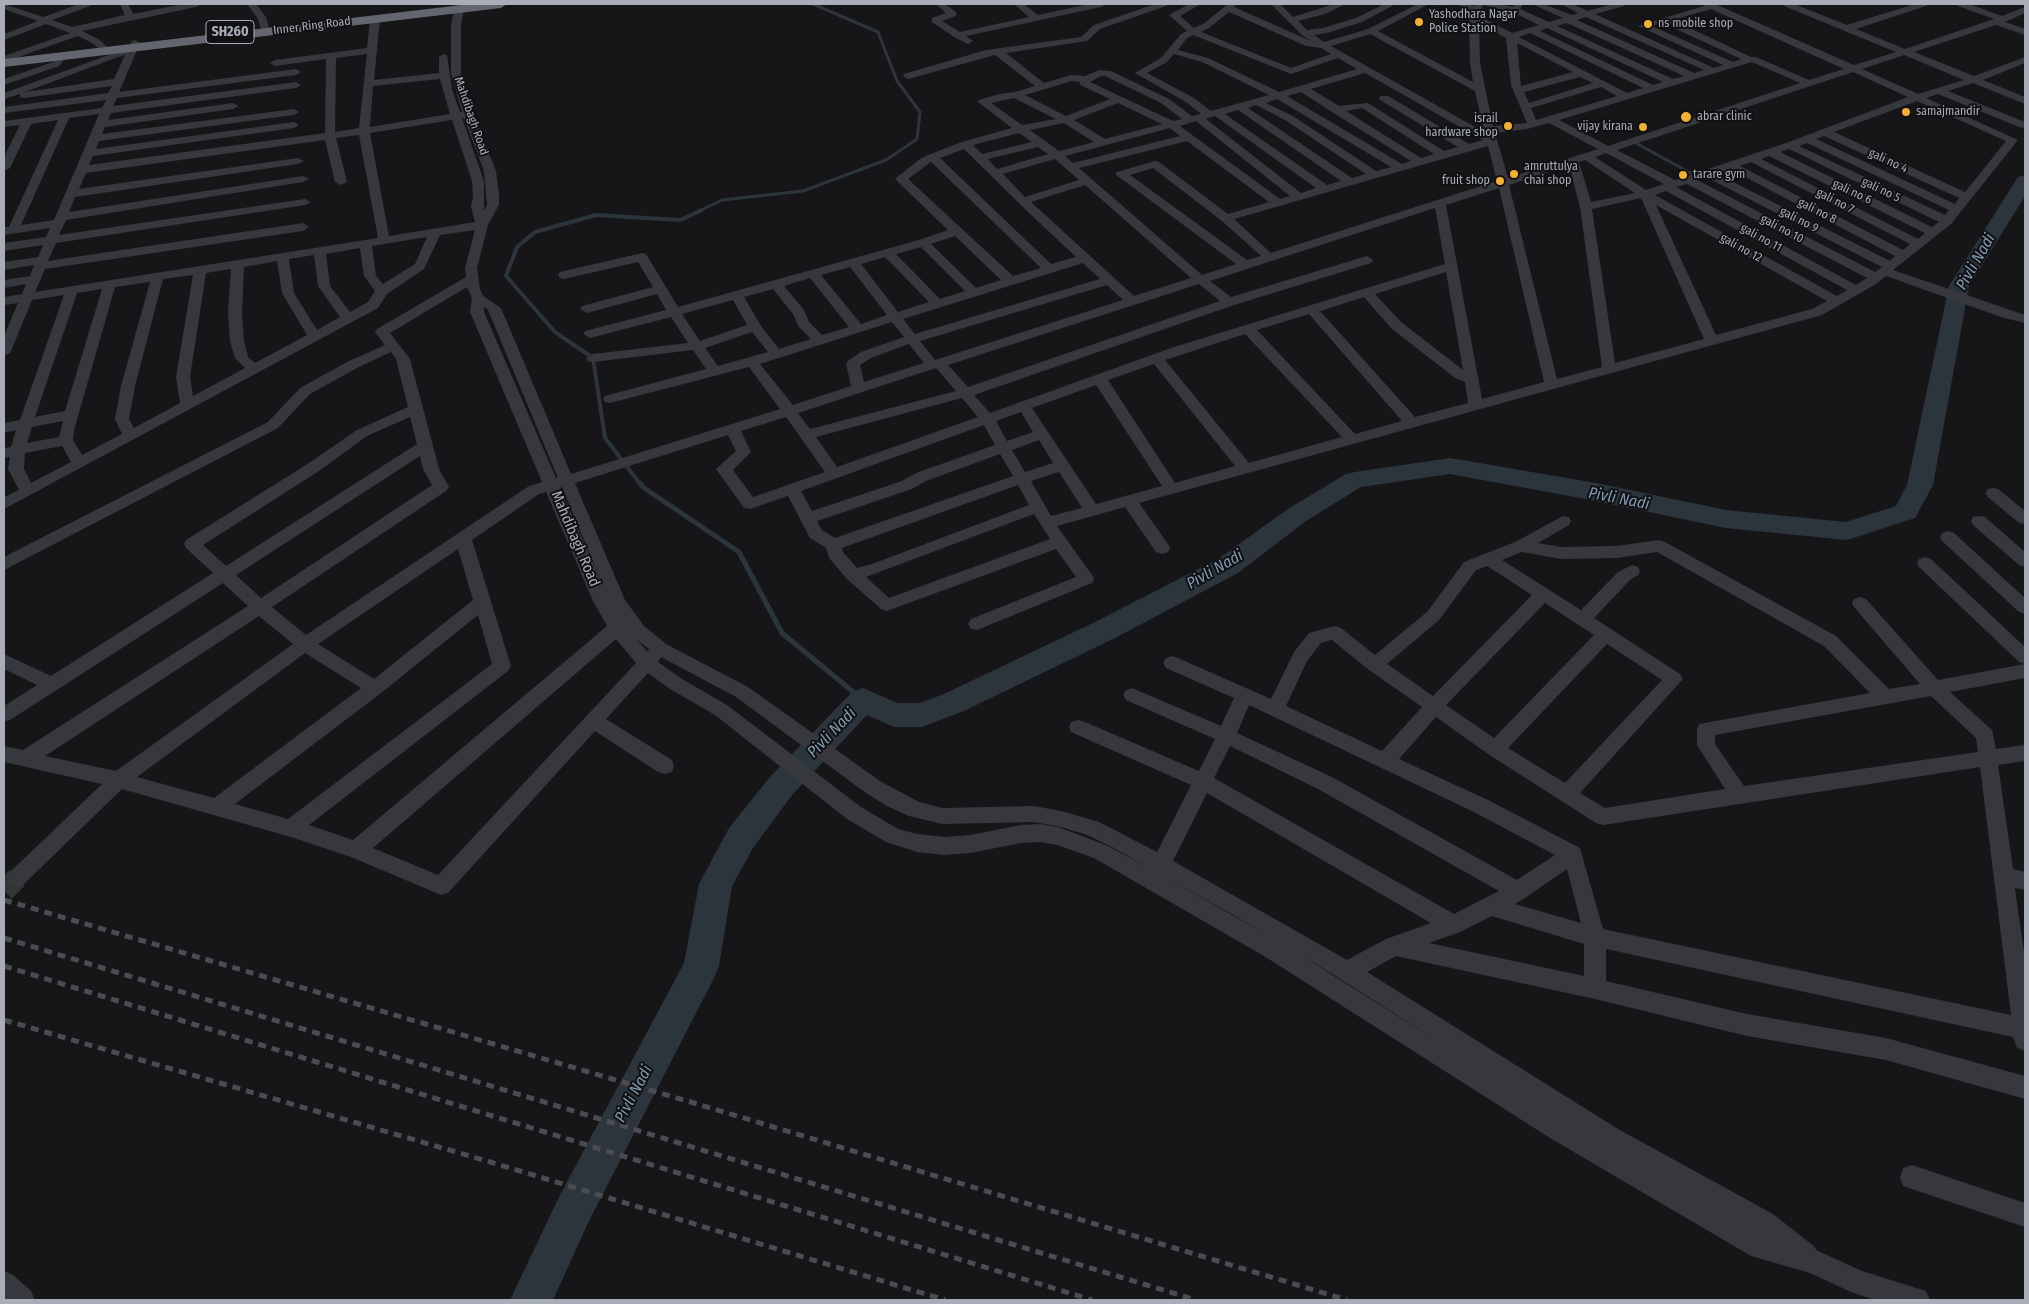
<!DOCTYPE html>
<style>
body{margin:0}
#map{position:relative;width:2029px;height:1304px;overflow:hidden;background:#161618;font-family:"Fira Sans Condensed",sans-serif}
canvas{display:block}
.frame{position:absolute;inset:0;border:5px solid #a8adb8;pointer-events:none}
</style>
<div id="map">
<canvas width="2029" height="1304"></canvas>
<div class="frame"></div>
</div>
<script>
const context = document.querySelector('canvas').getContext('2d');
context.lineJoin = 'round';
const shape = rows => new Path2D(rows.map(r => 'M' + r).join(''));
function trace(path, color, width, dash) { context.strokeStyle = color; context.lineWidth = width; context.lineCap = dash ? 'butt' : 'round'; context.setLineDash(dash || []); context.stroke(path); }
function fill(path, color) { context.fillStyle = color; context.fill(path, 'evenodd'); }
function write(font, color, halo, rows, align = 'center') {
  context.font = font + ' "Fira Sans Condensed",sans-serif'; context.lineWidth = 4; context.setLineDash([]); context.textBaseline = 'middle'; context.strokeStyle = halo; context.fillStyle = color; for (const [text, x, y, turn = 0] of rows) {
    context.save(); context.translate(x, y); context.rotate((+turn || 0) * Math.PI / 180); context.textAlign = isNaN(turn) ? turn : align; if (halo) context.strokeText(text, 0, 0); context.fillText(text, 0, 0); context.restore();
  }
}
trace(shape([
 [1632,141,1696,176],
 [699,211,722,200,803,191,886,160,917,139,920,112,897,81,878,32,813,4]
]), '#2c353c', 3);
trace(shape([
 [641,485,605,438,593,358,555,332,506,276,517,247,535,232,596,215,680,220,702,210]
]), '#2c353c', 4);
trace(shape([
 [640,483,644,488,739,552,782,633,863,700]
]), '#2c353c', 5);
fill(shape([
 [2025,175,2025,196,1969,286,1933,485,1915,518,1847,540,1726,528,1596,501,1450,474,1361,487,1306,521,1238,573,1115,638,966,710,922,727,894,727,867,715,792,795,753,848,732,886,719,966,714,978,588,1223,553,1300,510,1300,560,1195,684,963,699,884,729,828,770,777,852,692,863,688,897,703,920,703,944,694,1095,622,1218,559,1288,509,1346,474,1355,472,1450,458,1596,483,1726,510,1846,522,1896,506,1907,485,1949,286,2018,177,2025,175]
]), '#2c353c');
trace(shape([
 [4,891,17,878]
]), '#333438', 22, [22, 11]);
fill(shape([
 [4,4,43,17,79,4,91,4,90,6,52,20,72,27,125,15,120,4,128,4,133,14,183,4,201,4,196,7,82,31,100,40,107,47,105,49,99,49,94,44,78,36,4,62,4,56,70,33,46,24,4,40,4,34,38,21,4,9,4,4],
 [247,4,256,4,266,17,269,28,267,30,261,30,258,19,247,4],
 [455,4,465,4,461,25,461,73,466,95,496,171,499,194,499,205,488,225,477,268,480,289,483,296,501,308,571,474,780,409,749,367,610,403,605,402,603,399,605,396,706,369,693,350,593,362,588,361,586,358,593,354,688,343,671,317,590,338,583,334,585,331,666,310,657,294,587,313,580,309,582,306,653,287,638,262,564,279,560,278,558,275,560,272,642,253,646,254,678,307,919,240,948,230,895,179,920,159,928,155,962,142,1012,128,978,102,979,100,999,94,1015,92,1035,86,995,55,908,79,903,76,904,74,986,50,1081,37,1094,25,1155,4,1167,4,1166,6,1100,29,1087,41,1006,53,1044,83,1071,75,1085,76,1099,70,1111,71,1169,99,1192,116,1201,114,1186,102,1135,73,1161,58,1181,34,1187,31,1169,15,1189,4,1201,4,1180,16,1194,28,1203,24,1228,4,1237,4,1234,7,1311,41,1302,35,1271,4,1280,4,1293,17,1334,4,1346,4,1325,14,1298,21,1307,30,1323,28,1356,18,1384,4,1396,4,1362,22,1327,33,1314,35,1324,42,1368,29,1418,4,1429,4,1378,31,1473,82,1470,63,1469,17,1471,12,1457,4,1468,4,1474,6,1475,4,1499,4,1513,7,1515,4,1523,4,1520,9,1549,22,1563,18,1532,4,1543,4,1572,15,1578,13,1561,4,1572,4,1588,11,1612,4,1625,4,1624,6,1595,14,1714,68,1723,65,1638,26,1704,6,1703,4,1715,4,1854,65,1896,52,1784,6,1783,4,1794,4,1847,25,1915,4,1927,4,1926,6,1856,29,1905,49,1994,19,1958,6,1957,4,1969,4,2002,16,2025,7,2025,13,2005,22,2025,29,2025,35,1996,25,1914,52,1974,76,2025,57,2025,63,1983,80,2025,97,2025,104,1973,83,1948,91,2025,122,2025,128,2019,127,1938,94,1926,98,2018,140,1951,224,1893,270,2025,315,2025,323,2001,317,1886,276,1876,284,1822,315,1139,503,1168,544,1170,548,1168,552,1162,554,1156,552,1125,507,1057,526,1092,575,1094,579,1092,583,977,630,971,629,968,624,971,619,1076,577,1056,549,887,611,881,609,847,579,829,558,826,548,810,538,788,496,750,509,744,508,716,469,736,451,728,435,575,483,625,600,644,626,666,644,748,687,880,781,919,802,942,808,1034,806,1061,811,1099,822,1157,852,1191,785,1071,732,1069,727,1071,722,1078,720,1085,722,1199,771,1215,739,1126,700,1123,695,1126,690,1132,688,1221,726,1234,698,1166,668,1163,663,1166,658,1172,656,1178,658,1271,699,1294,652,1309,633,1335,626,1341,628,1375,655,1427,612,1464,562,1515,542,1563,516,1569,517,1571,521,1569,525,1538,543,1561,547,1617,546,1659,540,1665,542,1836,636,1889,689,1920,684,1854,607,1852,603,1854,599,1860,597,1866,599,1938,680,2025,664,2025,678,1950,692,1992,730,1996,749,2025,745,2025,761,1998,765,2013,869,2025,872,2025,890,2015,888,2025,960,2025,1051,2017,1048,2013,1037,1606,949,1606,981,1747,1014,1886,1038,2025,1076,2025,1099,1886,1060,1747,1036,1595,999,1396,956,1367,972,1618,1129,1773,1214,1815,1247,1816,1250,1862,1271,1926,1291,1930,1300,1875,1300,1851,1292,1810,1273,1751,1256,1550,1138,1264,956,1094,858,1057,845,1040,842,1021,843,970,853,945,855,917,852,886,842,847,819,715,715,670,689,648,673,606,719,672,760,674,766,672,772,665,774,658,772,595,731,448,893,441,895,351,857,291,837,122,789,24,884,17,887,10,884,7,878,10,872,102,784,4,762,4,746,23,750,248,606,223,583,10,720,4,722,4,706,37,685,4,669,4,654,51,676,213,573,186,548,184,544,186,540,309,463,357,430,408,407,396,359,391,352,357,368,310,394,278,428,4,570,4,557,268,422,300,388,347,362,385,345,375,332,377,329,466,277,465,268,475,230,440,235,424,269,387,294,378,308,4,509,4,497,19,490,8,469,10,457,4,458,4,448,11,447,16,430,4,433,4,423,20,420,64,295,32,300,11,351,9,354,4,355,4,336,18,303,4,305,4,297,22,294,26,284,4,288,4,280,30,276,34,265,4,270,4,262,38,257,43,245,4,251,4,243,46,237,50,228,4,235,4,227,9,227,58,120,31,124,10,168,4,171,4,157,20,125,4,127,4,121,102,108,106,100,4,113,4,107,108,93,112,86,24,98,20,97,20,94,4,99,4,93,128,48,132,41,135,40,140,43,119,92,296,69,301,72,296,75,117,98,113,106,296,82,301,85,296,88,111,113,108,120,233,103,238,106,233,109,105,127,102,134,294,109,299,112,294,115,99,141,96,149,294,122,299,125,294,128,93,156,89,165,325,133,326,59,275,66,270,63,275,60,367,48,370,19,375,16,380,19,374,80,439,73,439,57,444,54,447,55,452,89,460,112,462,112,451,73,451,25,455,4],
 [1483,5,1512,12,1539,25,1512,33,1479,16,1483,5],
 [1711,9,1844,69,1809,80,1756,57,1751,57,1673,20,1711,9],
 [1229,12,1306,46,1321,48,1331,54,1291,68,1201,32,1209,28,1229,12],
 [1586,17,1704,70,1694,73,1577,20,1586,17],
 [1479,23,1506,38,1511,85,1527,123,1493,126,1480,63,1479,23],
 [1567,23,1684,76,1673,79,1557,26,1567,23],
 [1663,23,1741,59,1733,62,1652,26,1663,23],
 [1547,28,1663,82,1653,85,1540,31,1547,28],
 [1530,33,1643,88,1627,93,1519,37,1530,33],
 [1370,34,1475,91,1484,132,1331,46,1370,34],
 [1193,35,1291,74,1338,58,1357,69,1279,92,1208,58,1178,50,1187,38,1193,35],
 [1517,43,1573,72,1521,86,1517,43],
 [367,54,359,128,335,132,336,58,367,54],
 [1174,54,1202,62,1269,95,1211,111,1194,98,1147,73,1167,62,1174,54],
 [125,55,114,79,25,92,115,58,125,55],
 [1904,55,1964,80,1918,94,1862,69,1904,55],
 [1752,62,1800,83,1608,146,1559,120,1752,62],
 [1853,72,1908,97,1789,142,1675,180,1617,150,1853,72],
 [1365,73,1483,140,1469,144,1388,96,1380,96,1379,98,1380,100,1458,147,1444,151,1368,103,1339,106,1311,89,1365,73],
 [1101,76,1105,76,1161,103,1182,119,1173,121,1090,82,1101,76],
 [1580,77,1593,83,1529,103,1524,92,1580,77],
 [440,79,450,114,370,127,373,86,440,79],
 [1072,81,1080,82,1080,85,1110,99,1066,116,1025,95,1072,81],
 [1601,87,1617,96,1536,120,1531,108,1601,87],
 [1301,92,1332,112,1411,161,1402,164,1287,96,1301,92],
 [1014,98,1056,119,1022,125,991,103,1014,98],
 [1277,99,1391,167,1376,171,1293,116,1266,103,1277,99],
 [1917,101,2006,141,1965,192,1834,132,1917,101],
 [1118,103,1162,124,1105,139,1074,120,1118,103],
 [1256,105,1285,120,1366,174,1352,178,1248,108,1256,105],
 [1362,108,1434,154,1421,158,1346,111,1362,108],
 [1238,110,1341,181,1327,185,1225,114,1238,110],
 [99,114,54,220,21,225,69,118,99,114],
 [1215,116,1316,188,1301,193,1206,119,1215,116],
 [462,118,464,118,484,171,487,205,484,211,484,181,462,118],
 [452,120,472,181,473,196,471,207,475,222,389,236,370,133,452,120],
 [1196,121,1290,196,1280,199,1180,126,1196,121],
 [1064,123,1094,142,1059,151,1030,130,1064,123],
 [1549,123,1598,149,1508,178,1495,133,1527,129,1549,123],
 [1170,128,1180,136,1073,163,1065,156,1170,128],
 [1019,133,1032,142,982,154,973,145,1019,133],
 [359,135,378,238,35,292,45,269,303,231,309,227,303,223,48,261,56,243,305,205,311,202,305,199,59,235,66,220,303,182,309,179,303,176,69,212,75,197,298,164,304,161,298,158,79,189,86,173,325,140,335,182,341,185,347,182,336,138,359,135],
 [1824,136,1959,198,1955,204,1816,139,1824,136],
 [1187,141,1269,202,1228,214,1159,162,1155,161,1117,172,1115,174,1236,264,1202,275,1079,168,1187,141],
 [1807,143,1949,210,1945,215,1799,146,1807,143],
 [1488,146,1497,181,1271,253,1234,219,1488,146],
 [1038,147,1048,154,997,169,988,159,1038,147],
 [964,149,1027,211,1076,257,1051,264,940,158,964,149],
 [1789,149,1939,222,1932,227,1780,152,1789,149],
 [1606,153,1664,184,1646,190,1595,157,1606,153],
 [1769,156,1925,233,1918,239,1761,159,1769,156],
 [1055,159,1079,180,1025,197,1003,174,1055,159],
 [1585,160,1635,193,1591,202,1579,162,1585,160],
 [931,162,1041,268,1013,276,908,179,931,162],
 [1751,162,1910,244,1903,250,1740,166,1751,162],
 [1569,165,1580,207,1602,367,1557,379,1509,185,1569,165],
 [1153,168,1222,221,1261,256,1247,260,1130,175,1153,168],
 [1730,169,1895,256,1890,261,1717,174,1730,169],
 [1706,177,1882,267,1875,272,1697,180,1706,177],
 [1687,184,1867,278,1856,285,1676,187,1687,184],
 [1085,185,1191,278,1134,296,1031,202,1085,185],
 [1499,188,1544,382,1482,399,1446,205,1499,188],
 [1666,191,1847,290,1837,296,1655,195,1666,191],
 [1641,198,1704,339,1615,363,1592,209,1641,198],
 [1656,205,1827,301,1812,309,1716,335,1656,205],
 [1435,208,1445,264,1174,347,990,413,974,395,1234,305,1371,263,1373,260,1367,256,1231,297,1210,281,1435,208],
 [955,236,1001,280,976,288,931,244,955,236],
 [427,237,415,264,383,284,376,276,372,246,427,237],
 [921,247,965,291,940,299,896,254,921,247],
 [360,248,364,276,375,291,368,302,350,312,330,286,326,254,360,248],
 [314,255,318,286,340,317,317,330,294,293,289,259,314,255],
 [885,257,929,302,898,312,861,264,885,257],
 [277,261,282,293,307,335,255,363,248,357,244,341,242,311,244,267,277,261],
 [1083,263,1100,279,915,334,903,319,1083,263],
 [850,267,887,315,861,324,821,275,850,267],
 [231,269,228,311,230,341,235,358,245,368,193,396,190,377,206,273,231,269],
 [1446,272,1463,370,1401,322,1375,294,1446,272],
 [193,275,176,377,180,403,134,428,129,419,135,386,163,279,193,275],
 [810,278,849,327,822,335,809,322,804,310,784,286,810,278],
 [150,282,121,386,115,419,122,434,82,455,73,440,74,430,115,287,150,282],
 [1199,284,1220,301,968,387,948,365,1199,284],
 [1107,285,1123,300,935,360,920,341,1107,285],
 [467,287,472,298,470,312,542,482,529,486,306,635,272,607,446,491,449,487,439,469,410,359,390,333,467,287],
 [102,289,65,411,35,417,77,293,102,289],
 [773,289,793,314,798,326,811,339,779,349,761,326,744,297,773,289],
 [1364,297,1391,328,1455,378,1465,382,1468,403,1415,417,1320,311,1364,297],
 [733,300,747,325,700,341,682,314,733,300],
 [484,307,488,310,558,478,556,478,484,312,484,307],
 [1309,314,1402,421,1355,434,1257,330,1309,314],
 [892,322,904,337,861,352,848,361,846,364,851,386,793,405,760,364,892,322],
 [752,332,768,352,718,366,705,348,752,332],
 [1245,334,1342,437,1249,463,1165,360,1245,334],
 [909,344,924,363,864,382,860,365,871,358,909,344],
 [1154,364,1235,466,1175,483,1108,380,1154,364],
 [936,368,956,391,810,429,798,413,936,368],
 [1096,385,1162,486,1096,504,1032,408,1096,385],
 [962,398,978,417,837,467,816,437,962,398],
 [1021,412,1033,432,1007,441,996,421,1021,412],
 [410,417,417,444,226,566,203,545,319,471,367,436,410,417],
 [786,417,825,472,753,497,733,470,751,452,741,431,786,417],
 [63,421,59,437,27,443,32,427,63,421],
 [984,425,995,445,916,473,902,481,812,511,801,491,984,425],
 [1039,440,1053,463,1025,472,1012,450,1039,440],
 [62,446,71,462,31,483,24,469,25,453,62,446],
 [1000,454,1013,476,835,538,822,530,817,521,912,489,926,481,1000,454],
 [420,456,423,469,432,485,261,598,236,575,420,456],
 [1059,472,1082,508,1051,516,1031,481,1059,472],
 [1018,485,1029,505,872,564,857,568,843,552,842,548,1018,485],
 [562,487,604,588,560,488,562,487],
 [546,492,593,601,607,626,353,840,309,825,508,671,511,666,472,540,539,494,546,492],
 [1034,514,1050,539,889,598,866,577,1034,514],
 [458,549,473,600,374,679,318,644,458,549],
 [1522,552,1561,559,1617,558,1657,552,1824,646,1870,693,1699,724,1697,729,1697,745,1725,789,1605,808,1580,793,1683,679,1680,674,1594,618,1630,580,1638,575,1640,571,1638,567,1632,565,1618,572,1581,610,1502,560,1522,552],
 [1487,566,1532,595,1433,696,1387,664,1439,620,1476,570,1487,566],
 [1545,603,1594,635,1494,738,1446,705,1545,603],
 [478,615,492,664,288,819,235,804,381,693,478,615],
 [259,616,293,644,116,771,45,756,259,616],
 [616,639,636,663,438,875,373,848,616,639],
 [636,639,650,650,647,651,636,639],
 [1332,640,1369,670,1422,707,1382,751,1286,706,1307,661,1321,643,1332,640],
 [1607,644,1662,680,1565,783,1508,748,1607,644],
 [305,653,361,688,214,798,137,777,305,653],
 [661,657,736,697,866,793,887,806,909,816,942,824,1034,822,1061,827,1087,835,1112,847,1149,868,1108,846,1058,827,1040,824,1021,825,970,835,945,837,917,834,898,829,861,807,727,705,682,679,658,662,661,657],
 [1931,696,1976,738,1978,752,1744,786,1715,744,1715,735,1931,696],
 [1249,705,1474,812,1555,855,1517,880,1332,777,1237,733,1249,705],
 [1436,717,1488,754,1596,823,1603,825,1980,767,2011,1015,1603,929,1580,848,1488,800,1399,759,1436,717],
 [1230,746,1318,789,1499,891,1454,914,1214,778,1230,746],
 [1207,793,1431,923,1386,939,1347,960,1173,861,1207,793],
 [1567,869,1581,923,1515,904,1525,898,1567,869],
 [1165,877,1230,913,1264,933,1165,877],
 [1492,916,1584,944,1584,976,1429,943,1460,932,1492,916],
 [1299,954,1339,978,1444,1045,1299,954],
 [936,4,945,4,956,12,956,16,942,21,960,32,1029,17,1014,4,1024,4,1038,15,1089,4,1106,4,1101,7,966,36,973,41,968,44,954,37,932,22,932,18,946,13,936,4],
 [63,52,68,55,59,66,4,85,4,79,53,62,60,53,63,52],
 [1993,488,1998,489,2025,511,2025,524,2019,523,1988,497,1985,493,1988,489,1993,488],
 [1979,516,1985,517,2025,552,2025,567,2019,565,1973,525,1971,521,1973,517,1979,516],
 [1948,531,1954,533,2025,598,2025,614,2019,612,1942,541,1940,537,1942,533,1948,531],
 [1925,557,1931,559,2025,647,2025,664,2019,662,1919,567,1917,563,1919,559,1925,557],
 [1912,1165,2025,1203,2025,1227,1903,1186,1900,1177,1903,1168,1912,1165],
 [4,1271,13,1275,31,1291,35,1300,4,1300,4,1271]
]), '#37383d');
fill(shape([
 [470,4,507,4,501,8,4,67,4,59,470,4]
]), '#63666e');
trace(shape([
 [4,900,694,1103,1347,1300],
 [4,938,1196,1300],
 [4,966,1092,1300],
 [4,1020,487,1161,945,1300]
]), '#4a4c52', 5, [8, 6]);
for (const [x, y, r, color] of [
 [1419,22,5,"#f2b134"],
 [1648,24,5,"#f2b134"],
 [1906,112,5,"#f2b134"],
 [1686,117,6,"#f2b134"],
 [1508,126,5,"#f2b134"],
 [1643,127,5,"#f2b134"],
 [1514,174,5,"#f2b134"],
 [1683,175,5,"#f2b134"],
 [1500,181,5,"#f2b134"]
]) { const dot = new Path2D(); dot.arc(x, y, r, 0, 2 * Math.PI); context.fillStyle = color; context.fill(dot); trace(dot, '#111113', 2); }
write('12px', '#a8adb8', '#111113', [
 ["Yashodhara Nagar",1429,15],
 ["Police Station",1429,29],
 ["ns mobile shop",1658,24],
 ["samajmandir",1916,112],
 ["abrar clinic",1697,117],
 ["israil",1498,119,"right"],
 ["hardware shop",1498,133,"right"],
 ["vijay kirana",1633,127,"right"],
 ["amruttulya",1524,167],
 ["chai shop",1524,181],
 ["tarare gym",1693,175],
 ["fruit shop",1490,181,"right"]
], 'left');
write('12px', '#a8adb8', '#111113', [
 ["Inner Ring Road",312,26,-7],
 ["Mahdibagh Road",471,116,71],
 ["gali no 4",1888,161,25],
 ["gali no 5",1881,190,26],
 ["gali no 6",1852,192,26],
 ["gali no 7",1835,201,27],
 ["gali no 8",1817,211,27],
 ["gali no 9",1799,220,27],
 ["gali no 10",1782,229,28],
 ["gali no 11",1761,238,29],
 ["gali no 12",1741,248,29]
]);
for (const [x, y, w] of [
 [230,32,48]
]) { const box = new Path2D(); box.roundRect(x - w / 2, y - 11.5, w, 23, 4); context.fillStyle = '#111113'; context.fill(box); trace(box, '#a8adb8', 1); }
write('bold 14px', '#a8adb8', null, [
 ["SH260",230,32]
]);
write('15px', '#a8adb8', '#111113', [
 ["Mahdibagh Road",575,539,67]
]);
write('italic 16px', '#7f9bb3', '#111113', [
 ["Pivli Nadi",1976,262,-60],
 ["Pivli Nadi",1619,499,11],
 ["Pivli Nadi",1215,570,-30],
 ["Pivli Nadi",832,733,-46],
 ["Pivli Nadi",634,1094,-62]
]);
</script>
